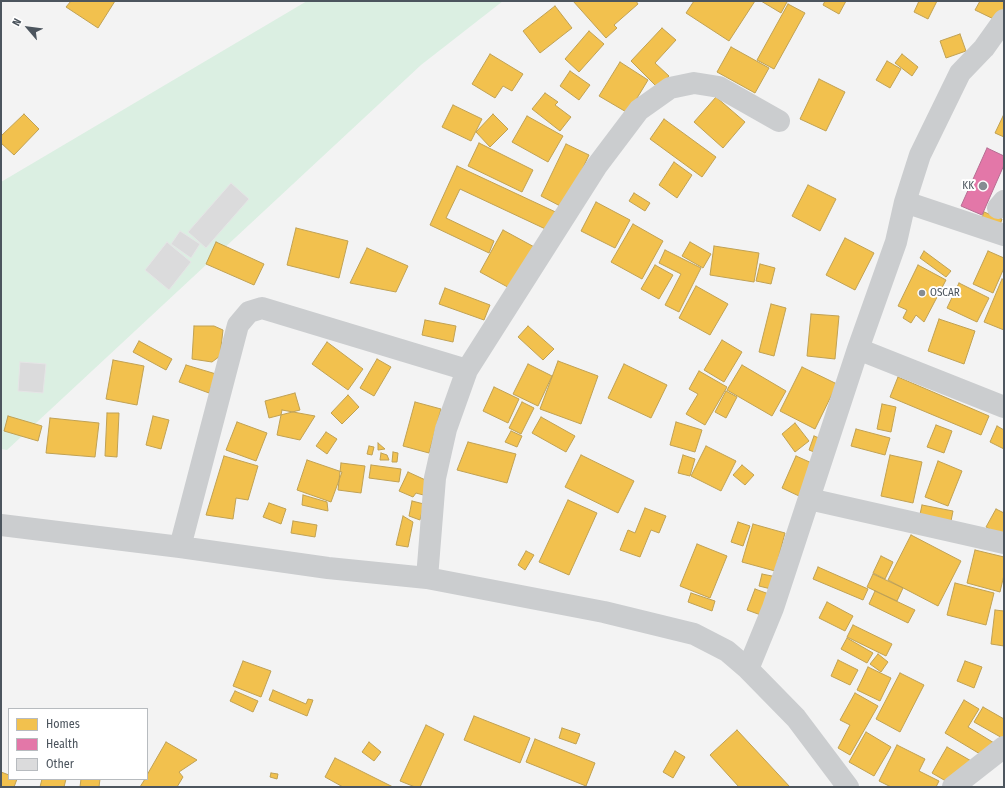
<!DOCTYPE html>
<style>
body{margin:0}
#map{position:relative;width:1005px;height:788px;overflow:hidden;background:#f3f3f3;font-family:"Fira Sans Condensed",sans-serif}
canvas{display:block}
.frame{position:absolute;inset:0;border:2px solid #4c555e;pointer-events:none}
.legend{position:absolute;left:8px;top:708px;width:140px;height:72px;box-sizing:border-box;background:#fff;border:1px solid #b7bbbf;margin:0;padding:5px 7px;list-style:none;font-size:12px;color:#4c555e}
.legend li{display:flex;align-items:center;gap:8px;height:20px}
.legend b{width:20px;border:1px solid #b7bbbf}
.north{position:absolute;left:8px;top:8px;width:40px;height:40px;-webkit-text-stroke:3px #fff;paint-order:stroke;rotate:298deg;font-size:11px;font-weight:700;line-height:16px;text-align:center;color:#4c555e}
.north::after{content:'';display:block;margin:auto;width:14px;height:18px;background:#4c555e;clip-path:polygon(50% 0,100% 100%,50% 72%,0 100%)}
</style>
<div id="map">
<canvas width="1005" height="788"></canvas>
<div class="frame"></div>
<ul class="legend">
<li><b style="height:11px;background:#f2c14e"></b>Homes</li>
<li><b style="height:11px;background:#e377a8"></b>Health</li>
<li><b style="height:11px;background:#dbdbdc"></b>Other</li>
</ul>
<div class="north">N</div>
</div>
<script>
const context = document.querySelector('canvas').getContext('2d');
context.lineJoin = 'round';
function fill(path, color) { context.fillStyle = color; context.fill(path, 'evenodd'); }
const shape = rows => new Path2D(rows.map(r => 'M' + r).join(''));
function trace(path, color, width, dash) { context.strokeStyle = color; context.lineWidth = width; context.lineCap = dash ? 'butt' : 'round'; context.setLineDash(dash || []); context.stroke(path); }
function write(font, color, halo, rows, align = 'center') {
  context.font = font + ' "Fira Sans Condensed",sans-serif'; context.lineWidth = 4; context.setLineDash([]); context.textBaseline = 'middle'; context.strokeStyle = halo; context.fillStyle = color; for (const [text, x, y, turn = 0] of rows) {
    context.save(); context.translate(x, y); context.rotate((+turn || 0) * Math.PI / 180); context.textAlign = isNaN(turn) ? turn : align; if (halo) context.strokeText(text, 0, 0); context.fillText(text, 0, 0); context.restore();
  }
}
fill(shape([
 [307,1,503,1,421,65,7,450,1,449,1,182]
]), '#dbefe2');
const homes = shape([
 [71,1,115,1,98,28,66,7,71,1],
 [573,1,636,1,638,4,614,25,617,28,606,38,573,1],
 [694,1,755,1,729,41,686,13,694,1],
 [761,1,785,1,787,2,781,13,761,1],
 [825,1,846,1,839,14,823,5,825,1],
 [919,1,937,1,928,19,914,12,919,1],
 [980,1,1004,1,1004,24,975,10,980,1],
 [788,4,805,13,774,69,757,60,788,4],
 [555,6,572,28,540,53,523,31,555,6],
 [662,28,676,40,655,63,669,76,658,88,631,61,662,28],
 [589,31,604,44,579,72,565,59,589,31],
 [960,34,966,51,946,58,940,41,960,34],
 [731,47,769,68,755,93,717,72,731,47],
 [490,54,523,74,512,91,503,86,495,98,472,84,490,54],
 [902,54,918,67,912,76,895,63,902,54],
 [887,61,901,69,890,88,876,80,887,61],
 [620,62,648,80,628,113,599,96,620,62],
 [570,71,590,85,579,100,560,86,570,71],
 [819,79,845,92,826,131,800,119,819,79],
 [545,93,558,102,555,105,571,117,560,131,532,109,545,93],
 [716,97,745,122,723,148,694,122,716,97],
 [453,105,482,119,471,141,442,127,453,105],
 [24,114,39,129,14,155,1,143,1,136,24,114],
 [493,114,508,129,490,147,476,132,493,114],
 [1004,114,1004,137,995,133,1004,114],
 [527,116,563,136,548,162,512,142,527,116],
 [664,119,716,157,702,177,650,139,664,119],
 [479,143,533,170,522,192,468,166,479,143],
 [566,144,589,155,564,208,541,196,566,144],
 [674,162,692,175,677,198,659,185,674,162],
 [457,166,562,215,554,233,460,189,446,218,494,241,489,253,430,225,457,166],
 [808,185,836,199,820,231,792,216,808,185],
 [634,193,650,203,645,211,629,201,634,193],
 [596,202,630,220,615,248,581,231,596,202],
 [984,212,1002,219,999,228,981,221,984,212],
 [633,224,663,241,642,279,611,262,633,224],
 [296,228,348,241,339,278,287,265,296,228],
 [503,230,538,249,515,291,480,272,503,230],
 [845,238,874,253,855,290,826,275,845,238],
 [216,242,264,264,254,285,206,264,216,242],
 [690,242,711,254,703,268,682,256,690,242],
 [714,246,759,253,754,282,710,275,714,246],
 [367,248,408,266,396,292,350,283,367,248],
 [665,250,701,268,679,312,665,305,681,274,659,263,665,250],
 [924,251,951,271,946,277,920,258,924,251],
 [988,251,1004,258,1004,268,993,293,973,284,988,251],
 [760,264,775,268,771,284,756,281,760,264],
 [655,265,673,275,659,299,641,289,655,265],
 [918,265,946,280,924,322,916,315,911,323,903,318,907,310,898,306,918,265],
 [1002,279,1004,280,1004,330,984,322,1002,279],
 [959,283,989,298,977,322,947,308,959,283],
 [696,286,728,304,710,335,679,318,696,286],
 [445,288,490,305,484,320,439,304,445,288],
 [771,304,786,308,774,356,759,352,771,304],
 [811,314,839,316,835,359,807,356,811,314],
 [939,319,975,331,964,364,928,351,939,319],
 [425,320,456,326,453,342,422,335,425,320],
 [194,326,214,326,223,330,220,356,212,362,192,359,194,326],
 [528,326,554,349,543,360,518,337,528,326],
 [722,340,742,352,724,382,704,370,722,340],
 [139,341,172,359,166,370,133,352,139,341],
 [327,342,363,369,348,390,312,364,327,342],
 [377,359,391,367,374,396,360,388,377,359],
 [113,360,144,366,137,405,106,399,113,360],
 [558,361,598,376,581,424,540,409,558,361],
 [528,364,552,376,538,406,513,394,528,364],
 [624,364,667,385,651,418,608,398,624,364],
 [186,365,216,374,209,393,179,382,186,365],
 [742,365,786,391,772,416,727,390,742,365],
 [802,367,837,384,815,429,780,411,802,367],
 [699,371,727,387,705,425,686,414,698,394,689,389,699,371],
 [898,377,989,416,981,435,890,397,898,377],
 [494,387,519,399,508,423,483,411,494,387],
 [726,391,737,397,726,418,715,412,726,391],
 [295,393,300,410,269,418,265,401,295,393],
 [348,395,359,407,342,424,331,413,348,395],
 [415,402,441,409,429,453,403,446,415,402],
 [522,402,534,408,521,434,509,428,522,402],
 [882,404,896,407,891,432,877,429,882,404],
 [282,410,315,416,300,440,277,435,282,410],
 [107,413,119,413,117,457,105,456,107,413],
 [8,416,42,426,38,441,4,431,8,416],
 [153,416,169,420,161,449,146,445,153,416],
 [541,417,575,436,566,452,532,433,541,417],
 [50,418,99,423,95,457,46,453,50,418],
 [237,422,267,433,256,461,226,450,237,422],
 [676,422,702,430,695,452,670,445,676,422],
 [795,423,809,441,795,452,782,434,795,423],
 [936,425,952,431,944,453,927,447,936,425],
 [997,426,1004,430,1004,449,990,442,997,426],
 [856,429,890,438,885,455,851,446,856,429],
 [511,431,522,436,517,447,505,442,511,431],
 [326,432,337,439,327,454,316,446,326,432],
 [814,436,832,443,827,457,809,450,814,436],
 [468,442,516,454,507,483,457,470,468,442],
 [378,443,385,449,378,450,378,443],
 [369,446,374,447,372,455,367,454,369,446],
 [706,446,736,461,721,491,691,476,706,446],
 [393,452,398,453,397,462,392,462,393,452],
 [381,453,387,455,389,460,380,460,381,453],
 [581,455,634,481,618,513,565,487,581,455],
 [683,455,695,459,690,476,678,473,683,455],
 [890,455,922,462,913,503,881,496,890,455],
 [224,456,258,466,248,500,236,498,233,519,206,515,224,456],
 [796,456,814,464,799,496,782,488,796,456],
 [307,460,342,472,331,502,297,490,307,460],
 [938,461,962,471,948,506,925,497,938,461],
 [341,463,365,466,361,493,338,490,341,463],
 [371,465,401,469,399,482,369,478,371,465],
 [742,465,754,475,745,485,733,475,742,465],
 [408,472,432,483,427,496,416,493,413,497,399,491,408,472],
 [303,495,327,502,328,511,302,505,303,495],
 [568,500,597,513,569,575,539,562,568,500],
 [412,501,424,504,420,520,409,516,412,501],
 [269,503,286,509,281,524,263,517,269,503],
 [922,505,953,511,950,526,919,519,922,505],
 [645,508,666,516,659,533,651,530,640,557,620,550,628,530,635,533,645,508],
 [996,509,1004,513,1004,537,986,527,996,509],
 [403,516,413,522,408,547,396,545,403,516],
 [293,521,317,525,315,537,291,533,293,521],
 [738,522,750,526,743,546,731,542,738,522],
 [753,524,785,533,775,571,742,562,753,524],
 [911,535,961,561,938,606,888,580,911,535],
 [697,544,727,556,710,598,680,586,697,544],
 [975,550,1004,557,1004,575,1000,592,967,583,975,550],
 [526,551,534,555,525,570,518,565,526,551],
 [881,556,893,562,885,579,873,573,881,556],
 [818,567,868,589,863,600,813,579,818,567],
 [762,574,782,578,779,591,759,586,762,574],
 [873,574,903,588,897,601,867,587,873,574],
 [955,583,994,593,986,625,947,615,955,583],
 [755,589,780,598,772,619,747,610,755,589],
 [875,591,915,610,908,623,869,604,875,591],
 [691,593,715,601,712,611,688,602,691,593],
 [827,602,853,616,845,631,819,618,827,602],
 [995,610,1004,611,1004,646,991,644,995,610],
 [853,625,892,644,886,656,847,637,853,625],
 [847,638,873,653,867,663,841,649,847,638],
 [878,654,888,662,881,672,870,664,878,654],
 [838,660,858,670,850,685,831,676,838,660],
 [243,661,271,671,261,697,233,686,243,661],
 [965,661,982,667,974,688,957,681,965,661],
 [868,667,891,678,880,701,857,690,868,667],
 [900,673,924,685,900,732,876,719,900,673],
 [273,690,306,704,308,699,313,700,307,716,269,700,273,690],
 [235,691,258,701,253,712,230,701,235,691],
 [855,693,878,706,850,755,838,748,850,725,840,720,855,693],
 [964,700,979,709,968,727,999,746,990,760,945,733,964,700],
 [983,707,1004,719,1004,739,974,722,983,707],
 [474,716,530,738,520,763,464,740,474,716],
 [426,725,444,734,420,787,415,787,400,781,426,725],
 [562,728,580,734,576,744,559,738,562,728],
 [737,730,790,787,739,787,710,755,737,730],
 [866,732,891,747,874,776,849,762,866,732],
 [535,739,595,763,586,786,526,762,535,739],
 [166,742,197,760,179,772,183,777,177,787,140,787,145,779,147,779,147,775,166,742],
 [369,742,381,752,374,761,362,752,369,742],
 [897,745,925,759,919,771,939,781,936,787,891,787,879,781,897,745],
 [947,747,973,762,956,787,932,773,947,747],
 [675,751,685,757,673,778,663,772,675,751],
 [335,758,393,787,343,787,325,777,335,758],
 [1,772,9,775,9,779,17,779,14,787,1,787,1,772],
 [271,773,278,774,277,779,270,777,271,773],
 [42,779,66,779,64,787,40,787,42,779],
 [81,779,100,779,99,787,80,787,81,779]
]);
fill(homes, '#f2c14e');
trace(homes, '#c0a153', 1);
const health = shape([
 [987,148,1004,156,1004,165,982,215,961,206,987,148]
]);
fill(health, '#e377a8');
trace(health, '#b66d92', 1);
const building = shape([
 [231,183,249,199,206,248,188,232,231,183],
 [180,231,200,244,191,258,171,244,180,231],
 [167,242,191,262,169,290,145,270,167,242],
 [20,362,46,364,43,393,18,391,20,362]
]);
fill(building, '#dbdbdc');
trace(building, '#e5e5e6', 1);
trace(shape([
 [905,202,1004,235],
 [998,208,1004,201],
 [858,349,896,242,905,202,920,155,960,73,984,48,1004,20],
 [809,499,1004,543],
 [1,525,180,547,328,568,427,578,604,612,694,634,727,651,748,669,796,718,848,787],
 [180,547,238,325,249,312,262,308,467,370],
 [427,578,435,478,446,429,467,370,596,167,639,110,670,88,694,83,719,87,779,121],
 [748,669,773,608,858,349,1004,407],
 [953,787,1004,747]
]), '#cbcdcf', 22);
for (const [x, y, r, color] of [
 [983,186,5,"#868c92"],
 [922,293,4,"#868c92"]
]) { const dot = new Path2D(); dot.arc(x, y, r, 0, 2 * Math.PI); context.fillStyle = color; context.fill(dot); trace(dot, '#fff', 1.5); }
write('11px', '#4c555e', '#fff', [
 ["KK",974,186],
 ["OSCAR",930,293,"left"]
], 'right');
</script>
